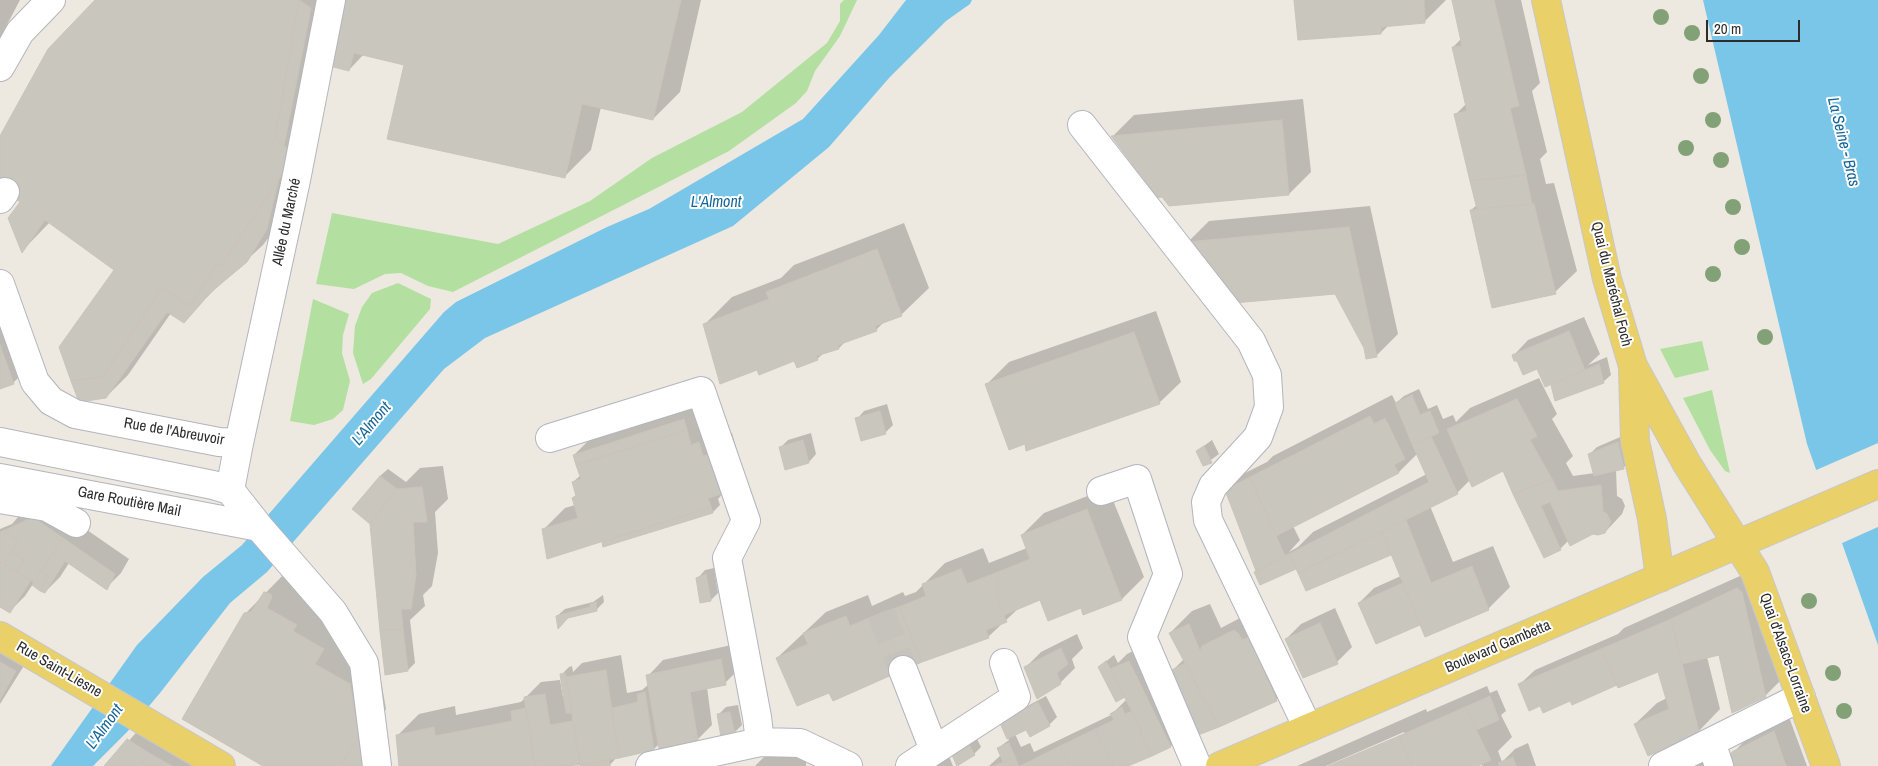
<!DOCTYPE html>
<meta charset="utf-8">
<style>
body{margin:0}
#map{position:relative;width:1878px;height:766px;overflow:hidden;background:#ede8e0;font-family:"Archivo Narrow",sans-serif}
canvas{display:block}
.scale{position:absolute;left:1706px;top:20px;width:94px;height:22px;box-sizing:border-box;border:2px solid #2c2c2c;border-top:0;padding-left:6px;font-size:15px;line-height:18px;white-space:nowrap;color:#2c2c2c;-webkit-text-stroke:4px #fff;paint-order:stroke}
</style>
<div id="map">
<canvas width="1878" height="766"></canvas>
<div class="scale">20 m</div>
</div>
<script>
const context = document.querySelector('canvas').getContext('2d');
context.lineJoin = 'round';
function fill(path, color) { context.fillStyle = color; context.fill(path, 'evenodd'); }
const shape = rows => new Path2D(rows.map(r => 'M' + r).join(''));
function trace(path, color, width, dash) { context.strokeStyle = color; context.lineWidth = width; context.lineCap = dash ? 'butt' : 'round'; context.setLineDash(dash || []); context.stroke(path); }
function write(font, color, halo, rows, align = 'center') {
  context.font = font + ' "Archivo Narrow",sans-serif'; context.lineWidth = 4; context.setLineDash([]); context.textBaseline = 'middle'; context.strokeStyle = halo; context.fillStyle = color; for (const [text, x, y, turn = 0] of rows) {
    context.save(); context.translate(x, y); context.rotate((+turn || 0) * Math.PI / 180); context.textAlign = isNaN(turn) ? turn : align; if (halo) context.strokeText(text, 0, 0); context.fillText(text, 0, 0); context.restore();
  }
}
fill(shape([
 [844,0,857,0,840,36,815,71,807,91,796,103,729,151,453,292,428,286,401,273,385,274,354,289,316,284,332,213,498,244,590,201,652,158,742,112,827,43,840,21,840,4],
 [398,283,431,299,430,309,371,379,363,384,353,353,355,326,362,307,372,293],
 [313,299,349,314,343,335,342,353,350,381,343,410,333,419,314,425,290,421],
 [1702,341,1709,370,1675,378,1660,349],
 [1712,390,1730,473,1725,471,1710,450,1683,398]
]), '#b3e0a0');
fill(shape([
 [906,0,972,0,970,4,946,21,889,78,829,147,733,226,485,338,444,369,267,572,230,603,160,693,127,732,93,766,51,766,137,645,203,577,242,545,444,312,456,302,607,227,649,209,803,119,879,35],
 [1703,0,1878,0,1878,645,1807,444]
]), '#7ac6e8');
fill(shape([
 [1878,443,1878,527,1840,544,1814,471]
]), '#ede8e0');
fill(shape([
 [0,0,20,0,0,38],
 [97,0,324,0,302,112,321,127,300,159,282,220,263,245,212,292,184,321,171,313,128,375,106,397,116,270,50,222,22,251,22,202,0,139],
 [347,0,701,0,680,92,653,119,601,107,591,150,564,177,406,64,364,54,349,70,340,34],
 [1296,0,1446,0,1424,22,1389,25,1381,33],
 [1453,0,1521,0,1540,83,1532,91,1547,152,1540,159,1546,184,1554,183,1577,271,1555,292,1471,210,1477,205,1456,114,1466,104,1453,47,1462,38],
 [1303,99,1311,172,1289,194,1149,184,1113,136,1134,115],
 [1370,206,1398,334,1376,356,1365,347,1336,293,1188,242,1209,221],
 [904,223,929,288,901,315,886,320,876,330,846,341,839,348,824,353,817,359,794,359,757,369,705,324,732,297,781,278,794,265],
 [1156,311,1181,382,1159,403,1025,443,987,384,1009,362],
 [1584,317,1600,354,1588,365,1607,357,1611,375,1603,382,1556,400,1552,383,1538,367,1513,356,1528,340],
 [0,319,35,361,13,383,0,387],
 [1539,378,1557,414,1552,419,1573,456,1566,463,1573,476,1595,473,1589,455,1597,447,1625,435,1631,460,1623,468,1616,470,1617,496,1622,499,1625,506,1622,514,1607,530,1569,540,1560,549,1504,470,1471,479,1457,493,1430,506,1453,562,1493,546,1510,587,1488,609,1421,623,1377,642,1359,603,1374,588,1401,576,1392,553,1306,589,1296,567,1261,584,1226,490,1241,475,1267,462,1273,456,1392,395,1396,403,1404,396,1419,389,1428,409,1437,405,1443,419,1453,415,1456,422,1470,408],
 [1418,453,1427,474,1313,532,1298,547,1289,552,1300,540,1293,526,1399,472],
 [887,404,893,425,885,433,857,419,864,411],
 [699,405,725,435,732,433,743,471,718,499,720,505,713,512,604,546,602,540,543,530,565,508,575,505,573,498,577,494,573,482,581,475,574,455,589,440],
 [811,433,816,454,809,462,786,468,780,448,788,440],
 [1212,440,1219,454,1204,465,1197,451],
 [443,466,448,499,435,512,438,553,432,586,423,595,425,606,410,620,415,663,408,670,380,476,388,469,406,482,420,468],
 [1108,488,1144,577,1122,599,1084,614,1081,607,1041,598,1021,606,988,637,829,691,777,658,826,612,868,595,872,606,903,592,905,596,916,592,945,563,983,548,989,563,1027,548,1022,535,1044,513],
 [48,503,129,559,121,573,106,588,69,563,60,577,45,592,33,584,25,596,10,611,0,605,0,529,12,524,19,516],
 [1760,567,1787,674,1765,696,1720,653,1707,657,1720,709,1699,731,1635,724,1657,703,1667,698,1659,671,1571,700,1541,704,1519,685,1535,670,1618,634,1624,628],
 [290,568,341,637,377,657,386,709,374,726,380,766,266,766,245,614],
 [714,568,718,593,711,600,698,578,705,570],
 [603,595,604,602,597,609,557,616,565,609,593,602],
 [1210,604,1221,628,1257,609,1263,619,1270,616,1298,679,1276,700,1172,671,1184,659,1170,633,1192,611],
 [1335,608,1352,647,1337,662,1286,639,1301,624],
 [1077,634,1083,648,1072,659,1075,668,1060,683,1026,667,1041,652],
 [0,639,30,656,0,704],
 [736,644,740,668,725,683,707,687,712,725,697,740,659,744,654,749,617,757,609,766,582,766,582,764,571,766,400,766,397,736,419,714,455,706,456,715,521,702,541,682,560,680,563,697,565,697,562,674,569,667,572,666,573,672,582,663,621,655,627,693,642,690,649,684,648,676,663,660],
 [1144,646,1186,731,1171,746,1124,766,989,766,1001,755,998,748,1009,740,1002,723,1009,716,1046,696,1057,717,1049,725,1027,729,1015,734,1021,747,1030,743,1034,752,1111,715,1127,699,1099,667,1114,655,1118,663,1127,654],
 [1487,686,1490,693,1497,690,1506,711,1501,715,1512,737,1498,751,1502,762,1515,749,1528,743,1536,766,1482,766,1482,763,1475,766,1332,766,1405,734,1404,732,1326,766,1297,766,1426,709,1427,712],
 [738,705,742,725,734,733,718,715,726,707],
 [1789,717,1807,766,1728,766,1733,753,1748,737],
 [143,725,212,766,106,766],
 [976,737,981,747,974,754,953,755],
 [776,745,806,753,806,766,755,766],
 [948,754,953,766,932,766],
 [1713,756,1721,766,1693,766]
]), '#0003');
const building = shape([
 [95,0,299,0,275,138,295,155,221,266,217,264,190,306,162,287,103,377,71,381,59,347,114,270,45,220,22,253,8,218,20,202,0,188,0,136,48,49,95,0],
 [299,0,311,8,284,146,275,138,299,0],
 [346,0,681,0,653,120,582,104,565,178,387,139,404,65,354,53,349,71,322,64,335,48,346,0],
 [1294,0,1424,0,1425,23,1381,27,1381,34,1298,40,1294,0],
 [1452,0,1494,0,1519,106,1510,108,1526,175,1470,181,1454,114,1467,111,1452,47,1462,46,1452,0],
 [1282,120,1289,195,1169,206,1162,197,1150,199,1148,185,1111,136,1282,120],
 [1526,175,1532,204,1477,209,1470,181,1526,175],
 [279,178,267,229,247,262,211,292,184,323,167,312,106,398,79,402,71,381,103,377,162,287,190,306,217,264,221,266,279,178],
 [1534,204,1556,294,1492,308,1470,210,1534,204],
 [1349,227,1377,357,1366,359,1364,348,1335,294,1234,303,1186,242,1349,227],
 [877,249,902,316,875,326,877,331,838,345,839,349,816,356,818,360,797,368,794,361,759,375,757,370,720,384,703,324,769,299,766,292,877,249],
 [1569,331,1585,370,1545,387,1537,369,1523,375,1517,361,1514,361,1512,355,1569,331],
 [1134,332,1160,404,1026,451,1025,444,1009,450,985,384,1134,332],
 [0,345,14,384,0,389,0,345],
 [1599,364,1604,383,1555,401,1551,385,1599,364],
 [1412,395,1420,415,1430,411,1439,433,1412,444,1395,403,1412,395],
 [1517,399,1537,436,1530,440,1552,479,1513,494,1503,471,1472,487,1447,429,1517,399],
 [880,411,886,434,861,441,855,418,880,411],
 [1370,416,1374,424,1385,418,1405,459,1394,465,1399,473,1276,536,1250,477,1370,416],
 [684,419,687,430,576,465,573,455,684,419],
 [687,430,691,445,699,442,703,456,710,454,722,494,708,498,711,507,547,559,542,529,578,518,572,498,576,496,572,482,581,479,576,465,687,430],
 [1431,436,1458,494,1298,573,1289,554,1429,482,1412,444,1431,436],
 [803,440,809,463,785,470,779,447,803,440],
 [1618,442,1624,469,1594,476,1588,454,1618,442],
 [1204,446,1212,463,1203,466,1196,451,1204,446],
 [380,476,397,489,370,524,352,509,380,476],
 [1250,477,1285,556,1256,571,1225,490,1250,477],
 [1552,479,1558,491,1601,485,1603,511,1607,514,1611,522,1605,533,1598,535,1593,534,1570,546,1550,502,1541,506,1561,550,1544,558,1513,494,1552,479],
 [422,487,427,522,413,522,416,575,411,609,401,609,403,629,380,631,370,524,397,489,422,487],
 [711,507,713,513,603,547,602,542,711,507],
 [1087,509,1122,600,1083,615,1081,608,1048,621,1040,600,1004,615,998,602,998,572,1030,559,1021,535,1087,509],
 [33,517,63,538,34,582,16,572,24,560,12,552,19,541,3,531,33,517],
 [1406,520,1431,583,1472,566,1489,610,1425,637,1382,532,1406,520],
 [3,531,19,541,4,564,0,562,0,532,3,531],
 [1382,532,1391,555,1306,591,1298,573,1382,532],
 [63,538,115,574,107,590,65,561,45,593,40,591,49,576,41,571,63,538],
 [12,552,24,560,16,572,4,564,12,552],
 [1289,554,1296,569,1260,585,1254,572,1289,554],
 [0,562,31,580,10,613,0,607,0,562],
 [961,569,967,584,998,572,998,602,1007,622,986,630,989,638,922,662,899,607,926,596,922,584,961,569],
 [41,571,49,576,40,591,32,585,41,571],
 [706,574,711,601,700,603,696,578,706,574],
 [1403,583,1420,625,1376,644,1358,603,1403,583],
 [1737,588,1742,592,1766,697,1732,713,1719,655,1682,664,1671,619,1737,588],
 [264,592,271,594,272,597,267,608,297,625,293,631,324,649,315,664,350,684,359,737,340,766,263,766,182,719,244,613,251,612,264,592],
 [596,602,597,611,568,618,558,629,556,616,590,607,590,603,596,602],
 [899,607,922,662,903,670,881,613,899,607],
 [881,613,903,670,833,701,829,693,797,706,776,658,808,644,803,633,846,616,850,626,881,613],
 [1671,619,1699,732,1648,756,1634,724,1669,709,1658,672,1618,688,1601,649,1671,619],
 [1320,623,1338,664,1303,678,1285,639,1320,623],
 [1189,624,1200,651,1202,646,1234,630,1239,634,1242,640,1249,637,1277,701,1219,727,1169,633,1189,624],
 [403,629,408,671,385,675,380,631,403,629],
 [1061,648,1068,664,1057,673,1061,684,1037,699,1024,667,1061,648],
 [1601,649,1617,685,1572,705,1570,701,1543,713,1540,706,1529,711,1518,684,1601,649],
 [721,659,726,685,690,692,698,741,659,749,646,675,721,659],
 [1106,661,1125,697,1116,702,1098,667,1106,661],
 [1129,661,1171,747,1152,756,1140,734,1143,733,1110,669,1129,661],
 [0,662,16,671,0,700,0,662],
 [1185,663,1219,727,1198,735,1170,671,1185,663],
 [606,670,619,758,580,765,566,677,606,670],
 [565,673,572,713,566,713,560,674,565,673],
 [645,692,654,750,619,758,612,708,638,702,637,694,645,692],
 [545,694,550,725,573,721,580,765,535,766,524,697,545,694],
 [1490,696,1499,720,1476,730,1465,707,1490,696],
 [1038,702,1050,726,1030,737,1026,730,1007,739,1000,723,1038,702],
 [1122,707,1125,714,1132,711,1143,733,1140,734,1152,756,1128,766,1114,766,1095,729,1114,720,1110,714,1122,707],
 [1465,707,1491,760,1478,766,1412,766,1399,736,1465,707],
 [526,708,535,766,399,766,396,735,434,727,435,736,512,721,511,711,526,708],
 [730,712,735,734,721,737,717,714,730,712],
 [1095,729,1114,766,1070,766,1060,746,1095,729],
 [1774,731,1786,766,1727,766,1726,763,1732,752,1774,731],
 [1399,736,1412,766,1328,766,1399,736],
 [359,737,363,766,340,766,359,737],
 [127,739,149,753,139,766,104,766,127,739],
 [968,743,975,755,957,766,952,755,968,743],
 [1009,743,1015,757,1003,762,997,748,1009,743],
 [1060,746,1070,766,1020,766,1060,746],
 [149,753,172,766,139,766,149,753],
 [1015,757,1019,766,993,766,1003,762,1015,757],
 [1513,757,1516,766,1499,766,1498,763,1513,757],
 [609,759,610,766,581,766,580,765,609,759]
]);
fill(building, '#c9c6be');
trace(building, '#c9c4b9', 1);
trace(shape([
 [881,613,903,670]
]), '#c6c2bc', 28, [28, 14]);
const minor = shape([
 [0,67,20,32,51,0],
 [1082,125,1251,341,1267,375,1269,407,1258,437,1213,486,1206,502,1208,520,1308,728],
 [0,199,5,192],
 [0,284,35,382,51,401,75,414,219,442,239,443,230,490,259,527,333,612,364,663,377,766],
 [550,438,701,391,746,521,727,558,757,717,760,742],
 [0,442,213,485,230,490],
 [239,443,296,180,331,0],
 [0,478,259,527],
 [1101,491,1137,479,1168,574,1142,637,1197,766],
 [0,499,47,507,76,523],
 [903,670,934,750],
 [1711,742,1719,766],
 [650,766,760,742,800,743,848,766],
 [910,766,1016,697,1004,663],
 [1663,766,1801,697]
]);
const major = shape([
 [1546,0,1607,279,1633,366,1687,464,1755,572,1826,766],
 [1633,370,1635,441,1652,519,1660,578],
 [0,636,221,766],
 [1220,766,1878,484]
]);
trace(minor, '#b3b5bf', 30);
trace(major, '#c8c8c8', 30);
trace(minor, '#fff', 28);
trace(major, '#e9d069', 28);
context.fillStyle = '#82a176';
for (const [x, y] of [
 [1661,17],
 [1692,33],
 [1701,76],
 [1713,120],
 [1686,148],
 [1721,160],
 [1733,207],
 [1742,247],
 [1713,274],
 [1765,337],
 [1809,601],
 [1833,673],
 [1844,711]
]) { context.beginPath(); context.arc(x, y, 8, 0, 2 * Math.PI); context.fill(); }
write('15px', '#2c2c2c', '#fff', [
 ["Allée du Marché",287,222,-78],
 ["Quai du Maréchal Foch",1611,284,76],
 ["Rue de l'Abreuvoir",174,432,10],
 ["Gare Routière Mail",129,502,11],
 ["Boulevard Gambetta",1498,647,-23],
 ["Quai d'Alsace-Lorraine",1785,653,70],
 ["Rue Saint-Liesne",59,670,30]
]);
write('italic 16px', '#166597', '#fff', [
 ["La Seine - Bras",1843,142,76],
 ["L'Almont",716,203],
 ["L'Almont",372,424,-50],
 ["L'Almont",105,727,-54]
]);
</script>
